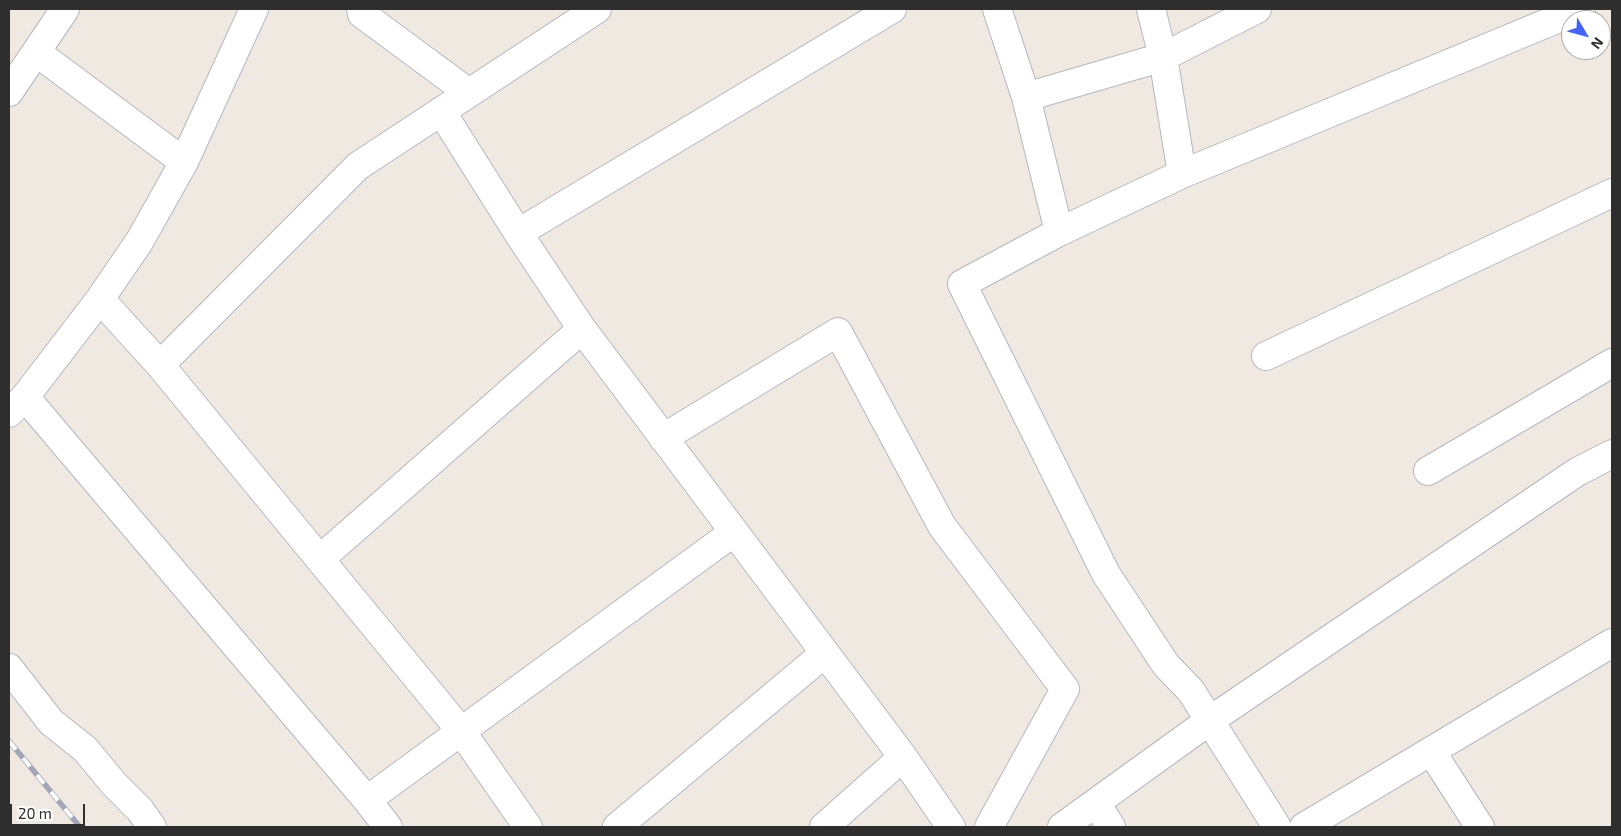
<!DOCTYPE html>
<style>
body{margin:0}
#map{position:relative;width:1621px;height:836px;overflow:hidden;background:#efe9e1;font-family:"Exo 2",sans-serif}
canvas{display:block}
.frame{position:absolute;inset:0;border:10px solid #2e2e2e;pointer-events:none}
.north{position:absolute;left:1561px;top:10px;width:50px;height:50px;box-sizing:border-box;background:#fff;border:1px solid #ababab;border-radius:50%;rotate:127deg;font-size:14px;font-weight:700;line-height:20px;text-align:center;color:#2e2e2e}
.north::after{content:'';display:block;margin:auto;width:18px;height:22px;background:#4264fb;clip-path:polygon(50% 0,100% 100%,50% 72%,0 100%)}
.scale{position:absolute;left:10px;top:804px;width:75px;height:22px;box-sizing:border-box;border:2px solid #2e2e2e;border-top:0;padding-left:6px;font-size:15px;line-height:18px;white-space:nowrap;color:#2e2e2e;-webkit-text-stroke:4px #fff;paint-order:stroke}
</style>
<div id="map">
<canvas width="1621" height="836"></canvas>
<div class="frame"></div>
<div class="north">N</div>
<div class="scale">20 m</div>
</div>
<script>
const context = document.querySelector('canvas').getContext('2d');
context.lineJoin = 'round';
const shape = rows => new Path2D(rows.map(r => 'M' + r).join(''));
function trace(path, color, width, dash) { context.strokeStyle = color; context.lineWidth = width; context.lineCap = dash ? 'butt' : 'round'; context.setLineDash(dash || []); context.stroke(path); }
const minor = shape([
 [361,9,362,14,469,93],
 [892,9,518,233,582,329,903,757,951,827],
 [997,9,1026,97],
 [1151,9,1163,57,1182,174],
 [1257,9,1163,57,1026,97,1059,232,962,284,1106,574,1166,665,1191,691,1277,827],
 [36,52,65,9],
 [9,92,36,52,184,162],
 [441,111,518,233],
 [1059,232,1182,174,1581,9],
 [100,299,160,365],
 [1266,356,1612,193],
 [25,397,367,800],
 [9,413,25,397,100,299,139,242,184,162,254,9],
 [663,438,838,332,942,526,1065,689,989,827],
 [1428,471,1612,363],
 [320,559,582,329],
 [9,668,51,722,85,749,114,784,140,810,152,827],
 [1431,751,1480,827],
 [1096,803,1111,827],
 [388,827,367,800,734,532],
 [528,827,461,731,160,365,358,166,597,9],
 [617,827,825,653],
 [824,827,903,757],
 [1062,827,1209,721,1577,472,1612,454],
 [1304,827,1612,643]
]);
trace(minor, '#b4b7c1', 30);
trace(minor, '#fff', 28);
const rail = shape([
 [9,741,80,827]
]);
trace(rail, '#a3a6b8', 5.5);
trace(rail, '#fff', 4, [11]);
</script>
